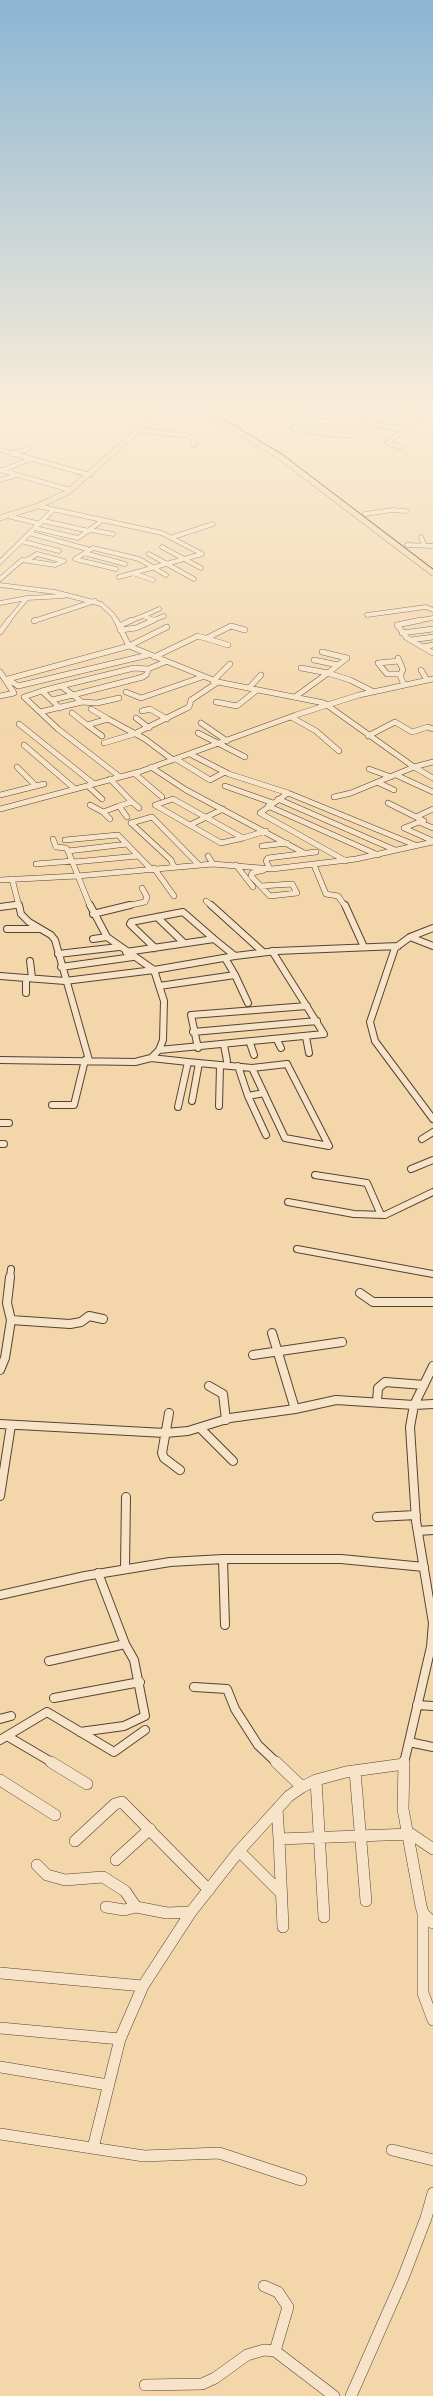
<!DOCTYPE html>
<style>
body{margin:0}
canvas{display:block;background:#f3d6aa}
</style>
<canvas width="433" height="2396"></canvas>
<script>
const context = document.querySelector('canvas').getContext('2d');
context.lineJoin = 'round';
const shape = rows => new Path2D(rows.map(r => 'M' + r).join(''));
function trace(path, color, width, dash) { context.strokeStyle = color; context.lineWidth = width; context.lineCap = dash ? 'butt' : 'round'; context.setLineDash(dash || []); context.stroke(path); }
const minorFar4 = shape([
 [311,403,293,429,347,436,351,435,372,403],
 [310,405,387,411],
 [182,408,204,410],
 [383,417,393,403],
 [299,419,338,423],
 [365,423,405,429],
 [139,430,187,436,192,438,194,445],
 [310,432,331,403],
 [331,435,352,403],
 [401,447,387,443,433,407],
 [0,450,90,475],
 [12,454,28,449],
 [0,470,70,490],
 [1,471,30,459],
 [0,480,17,475],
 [38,506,162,533,202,554],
 [365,514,393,510,406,511],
 [8,516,40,524],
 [44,521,89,531],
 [35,528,78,538,103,520],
 [91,530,113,534],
 [29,533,87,549],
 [173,537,213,524],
 [421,537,424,545],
 [21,541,59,551],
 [407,545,433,546],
 [162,547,201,568],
 [84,553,125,564],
 [149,554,194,579],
 [0,562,53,510],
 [116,569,75,559,93,548,139,559,166,575],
 [133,573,153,580],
 [119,577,202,554],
 [0,579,22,560,55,565,64,561,37,554,27,560],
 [0,585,55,592,101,604,113,615,116,621],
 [0,603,27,598,64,596],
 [367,615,426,607,433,610],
 [154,620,143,616,159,609],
 [8,621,27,598],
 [34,621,95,601],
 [130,621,143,616],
 [151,621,164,616],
 [415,621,433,618]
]);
const minorFar3 = shape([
 [116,620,129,646,218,682,324,703,414,767,433,778],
 [421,620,397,625,407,638,433,653],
 [34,621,36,620],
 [119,626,132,620],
 [120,630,136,628,154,620],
 [0,632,9,620],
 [402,633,433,629],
 [207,638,231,626,245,630],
 [411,640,433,637],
 [423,647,433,645],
 [322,652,347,658,328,673,350,680,374,692],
 [148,655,18,686,8,679,129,646,167,627],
 [154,657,198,636,228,645],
 [398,658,403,670,400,675,404,685],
 [314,660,338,665],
 [399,661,378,663,387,674,400,674],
 [421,670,427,680],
 [0,672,14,693,0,696],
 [213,681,230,664],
 [249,688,261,675],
 [42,691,24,697,58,729,120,777],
 [126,692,141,698,202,677],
 [73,695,61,686,134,668,148,669],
 [295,697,328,673,301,668],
 [52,700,73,695],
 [82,702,97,703,119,698],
 [216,702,237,706,257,690],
 [60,708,42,691,61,686],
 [91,709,108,719],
 [142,711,150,709,167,719],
 [40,712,82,702,73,695,143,677,147,674,148,669,165,662],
 [72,713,87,725,108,719,145,739,173,760],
 [291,717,316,731,339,751],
 [136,718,149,728],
 [201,723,227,741],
 [19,724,94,784],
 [87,725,102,736],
 [198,733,245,757],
 [368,736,395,722,412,732,428,727,433,729],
 [104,743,134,734,189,707,191,700,218,682],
 [24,745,75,789],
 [190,754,229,774,288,793,415,845],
 [176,759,210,780,225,772],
 [17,767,36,786],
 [151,767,186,790,304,853],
 [369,769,391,777],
 [134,773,162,797],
 [396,775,433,792],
 [110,779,132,802,119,806,127,817],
 [377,782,394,790],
 [88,786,102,799],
 [225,786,273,803],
 [288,793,260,813,346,861],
 [0,795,44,784],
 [334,797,351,793,414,767,433,762],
 [173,799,243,838,221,843,155,805,173,799],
 [278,799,395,850],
 [132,802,139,808],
 [388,803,416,817],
 [90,805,103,812],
 [268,806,378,855],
 [0,809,139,772,296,715,359,695,433,679],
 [110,819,103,812,119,806],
 [424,821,416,817,433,809],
 [131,823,152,817,199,865],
 [131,823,171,860,174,867],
 [190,825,223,809],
 [433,828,419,822,404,828,433,841],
 [243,838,266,831],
 [53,839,56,847,66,848,68,851,90,906],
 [65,840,118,835,150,868],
 [262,846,287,843],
 [68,851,127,844],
 [208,856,213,864],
 [74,862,138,856],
 [36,864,73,861],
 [236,865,253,887],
 [314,865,326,894,338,896,345,906],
 [154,868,174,896],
 [270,869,266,861,268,858,316,852],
 [12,879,19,906],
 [0,880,77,876,213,864,272,869,356,859,433,842],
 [261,886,292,884,297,893,270,896,251,876,252,873,264,870],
 [206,901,212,906],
 [6,906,19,905],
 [126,906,145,902,147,897,142,888]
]);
const minorFar2 = shape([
 [19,905,21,914,29,922,51,935,55,940,89,1060],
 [211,905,263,952],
 [345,905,364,947],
 [0,907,15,905],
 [93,914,130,905],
 [157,917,184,943],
 [433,928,410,937,395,948,370,1022,375,1041,433,1119],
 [7,929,40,929],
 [410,937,433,946],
 [93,939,107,937],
 [155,948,130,924,131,922,183,912,214,939],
 [126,952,214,939,235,956,276,951,398,946],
 [58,954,119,947],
 [30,961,32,978],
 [61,967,133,957],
 [235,975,248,1003],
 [0,976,65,981,154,970,235,956],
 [26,978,26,993],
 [159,986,235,975,225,958],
 [193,1032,317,1021],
 [306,1037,309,1053],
 [277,1040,281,1048],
 [250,1043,254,1055],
 [224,1045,227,1061],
 [198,1048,191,1015,307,1006],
 [159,1050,324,1034,272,951],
 [151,1058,188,1062,178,1107],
 [0,1060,135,1062,151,1058,159,1050,163,1040,164,1001,154,970,107,937,90,905],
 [188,1062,252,1068],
 [287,1064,329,1146,285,1138,252,1068,287,1064],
 [238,1066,248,1096,266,1135],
 [248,1096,264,1093],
 [192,1101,199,1063],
 [52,1105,74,1105,85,1060],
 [219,1106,220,1066],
 [0,1123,9,1123],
 [422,1139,433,1132],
 [0,1144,4,1144],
 [411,1169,433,1160],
 [315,1175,367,1183,381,1215],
 [288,1202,354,1214,385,1215,433,1192],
 [297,1249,433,1274],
 [10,1278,11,1269]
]);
const minorFar1 = shape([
 [360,1293,373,1302,433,1302],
 [11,1320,70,1324,81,1322,89,1316,103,1319],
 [272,1333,295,1409],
 [253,1355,342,1342],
 [0,1370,5,1358,11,1320,7,1303,10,1277],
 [209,1386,223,1394,226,1420],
 [377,1402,378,1388,385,1382,424,1385],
 [169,1413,162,1453,164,1458,180,1470],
 [0,1424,165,1433,188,1431,230,1418,295,1409,336,1400,414,1405,433,1404],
 [200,1428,233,1461],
 [0,1496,11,1425],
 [377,1517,416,1515],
 [418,1531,433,1530],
 [223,1559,225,1625],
 [125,1569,126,1497],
 [0,1595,85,1576,170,1562,223,1559,341,1559,424,1567],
 [49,1661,125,1644],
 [194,1687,227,1689,235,1709,258,1745,277,1763],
 [54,1698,140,1682],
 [417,1705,433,1706],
 [0,1719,11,1716],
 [80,1732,124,1726,145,1716,134,1660,125,1644,98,1573],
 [7,1736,53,1763],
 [0,1740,47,1712,114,1752,145,1730],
 [409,1742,433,1747],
 [404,1763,431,1647,433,1623,416,1521,410,1427,414,1405,433,1366]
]);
const minor = shape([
 [51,1762,87,1784],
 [276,1762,302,1787],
 [404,1762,403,1809,421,1906,423,1913,433,1923],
 [355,1771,366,1901],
 [0,1780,55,1815],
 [316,1780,324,1917],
 [277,1809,279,1839],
 [75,1841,115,1804,122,1802,209,1890],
 [239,1851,282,1894],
 [116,1860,150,1829],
 [37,1865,47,1875,65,1880,103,1877,125,1891,136,1907,167,1913,191,1912],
 [106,1907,124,1910,136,1907],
 [423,1913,423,1993,433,2020],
 [283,1927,279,1839,411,1834,433,1849],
 [0,1973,143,1986],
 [0,2028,120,2039],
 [0,2067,108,2085],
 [0,2134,144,2156,219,2153,301,2180],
 [93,2148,120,2039,143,1986,191,1912,239,1851,289,1796,302,1787,316,1780,346,1772,404,1764],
 [392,2150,433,2160],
 [264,2286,278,2292,288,2307,275,2351],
 [145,2385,202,2384,215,2378,247,2355,264,2350,275,2351,334,2396],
 [351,2396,403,2278,426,2218,433,2193]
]);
const highway = shape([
 [191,403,279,456,433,573],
 [0,518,38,506,68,492,149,421,184,403]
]);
trace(minorFar4, '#544434', 5);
trace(minorFar3, '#544434', 6);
trace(minorFar2, '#544434', 8);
trace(minorFar1, '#544434', 10);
trace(minor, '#544434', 12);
trace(highway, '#1f140c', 6);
trace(minorFar4, '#f7e4c8', 4);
trace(minorFar3, '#f7e4c8', 5);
trace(minorFar2, '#f7e4c8', 6);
trace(minorFar1, '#f7e4c8', 8);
trace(minor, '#f7e4c8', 11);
trace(highway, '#f3d6aa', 5.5);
trace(shape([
 [204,403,208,410,282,454,433,569]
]), '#1f140c', 1);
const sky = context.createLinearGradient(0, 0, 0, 738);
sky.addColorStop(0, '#8bb5d3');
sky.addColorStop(0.55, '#faedd9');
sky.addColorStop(1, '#faedd900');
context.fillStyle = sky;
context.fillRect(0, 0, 433, 738);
</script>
